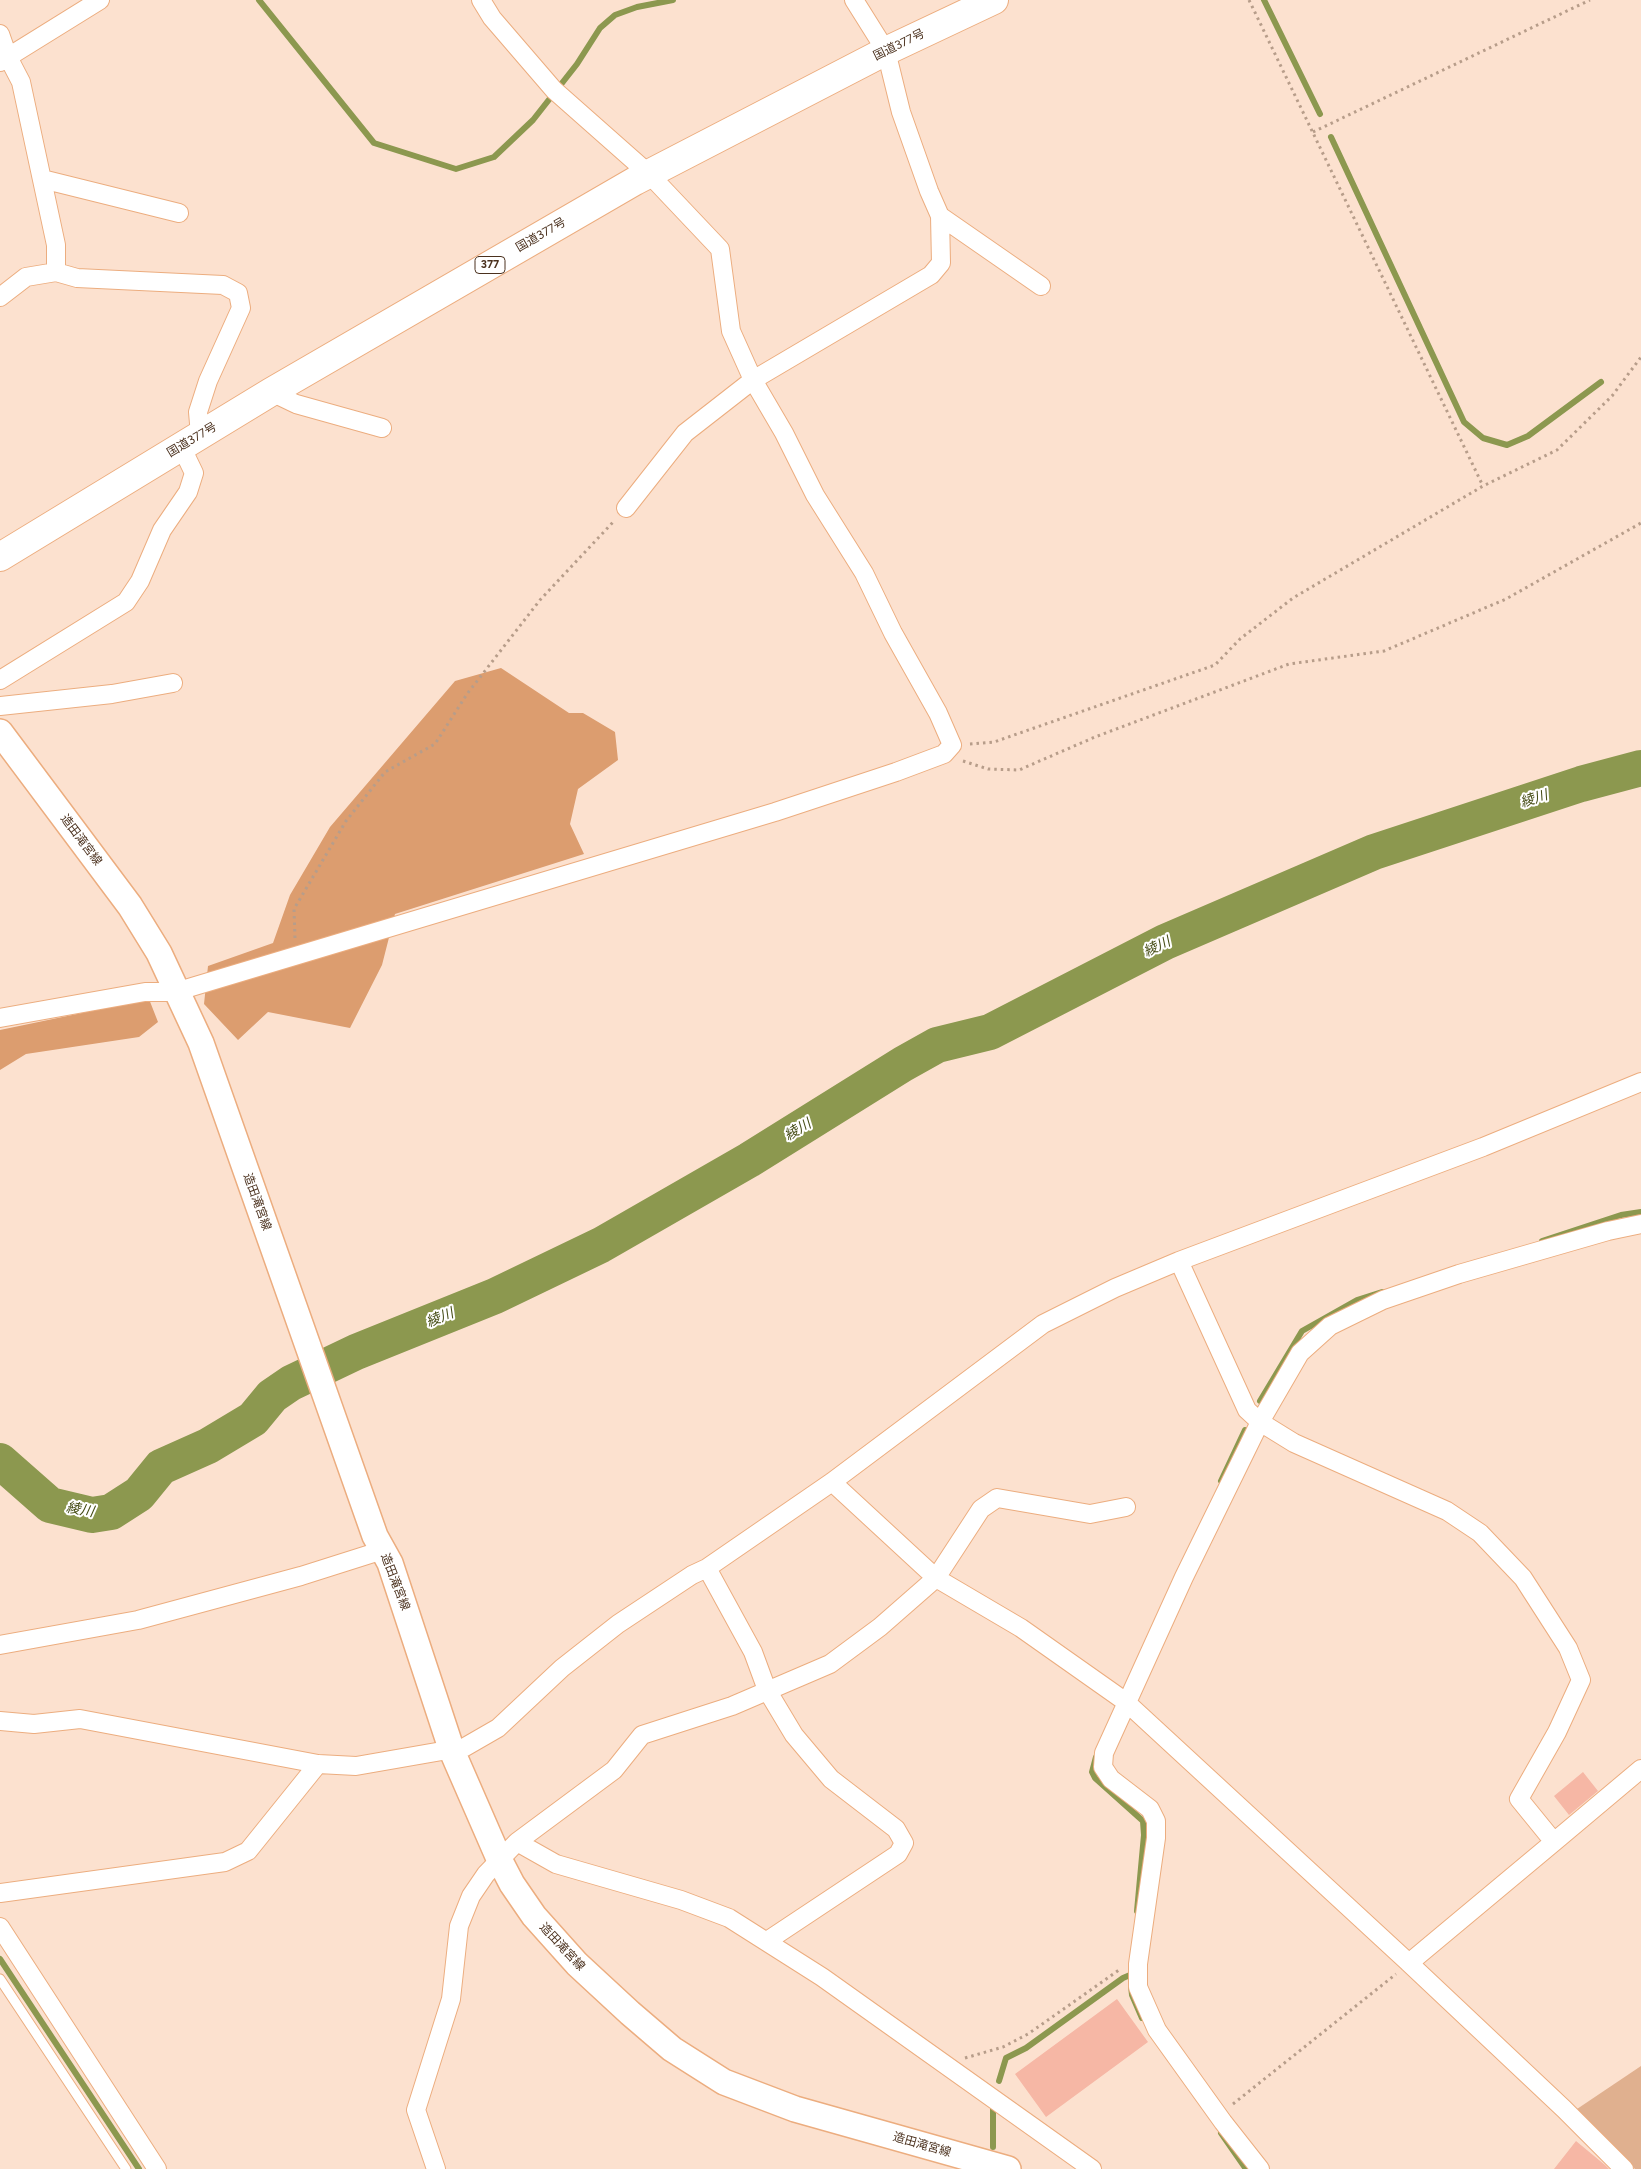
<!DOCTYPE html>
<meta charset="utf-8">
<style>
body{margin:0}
canvas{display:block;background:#fce1cf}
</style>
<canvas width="1641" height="2169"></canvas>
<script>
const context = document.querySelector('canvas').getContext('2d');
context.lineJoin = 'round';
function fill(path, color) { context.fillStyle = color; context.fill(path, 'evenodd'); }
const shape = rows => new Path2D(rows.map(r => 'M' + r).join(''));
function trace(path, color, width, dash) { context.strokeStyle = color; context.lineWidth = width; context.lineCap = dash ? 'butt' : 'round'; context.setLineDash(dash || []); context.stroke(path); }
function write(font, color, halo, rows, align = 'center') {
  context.font = font + ' Figtree,"Noto Sans JP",sans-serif'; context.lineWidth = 4; context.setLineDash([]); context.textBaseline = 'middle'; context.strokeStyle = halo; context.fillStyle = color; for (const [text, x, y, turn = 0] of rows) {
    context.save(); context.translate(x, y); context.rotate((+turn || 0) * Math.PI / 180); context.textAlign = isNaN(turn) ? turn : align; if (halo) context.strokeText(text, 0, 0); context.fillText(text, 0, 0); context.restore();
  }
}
fill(shape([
 [1641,2066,1641,2169,1635,2169,1577,2109]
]), '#e0b08f');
fill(shape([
 [501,668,569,713,583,713,615,732,618,760,578,789,570,824,584,854,395,914,382,965,350,1028,268,1012,238,1040,204,1004,208,966,273,943,290,895,330,827,455,681],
 [149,999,158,1022,139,1037,26,1054,0,1070,0,1030]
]), '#dc9d6f');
trace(shape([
 [259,0,374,143,456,169,494,157,533,120,577,64,600,28,615,15,637,7,673,0],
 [1264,0,1320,114],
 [1331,137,1464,422,1483,438,1507,445,1528,436,1601,382],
 [1542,1241,1621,1215,1641,1212],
 [1260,1401,1302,1331,1357,1300,1382,1292],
 [1221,1481,1245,1430],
 [1096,1757,1092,1772,1095,1778,1143,1821,1144,1835,1137,1911],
 [0,1959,139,2169],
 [1131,1986,1132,1995,1142,2018],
 [999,2081,1006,2058,1026,2048,1123,1978,1130,1975],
 [1221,2133,1246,2169],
 [993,2147,993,2108]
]), '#8c984f', 6);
trace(shape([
 [0,1461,50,1505,92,1515,111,1512,139,1494,161,1467,208,1446,253,1419,272,1396,291,1383,356,1352,495,1296,601,1245,749,1160,903,1064,937,1045,990,1032,1165,942,1374,852,1581,784,1641,768]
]), '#8c984f', 36);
fill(shape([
 [1583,1772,1598,1791,1569,1815,1554,1796],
 [1117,1999,1148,2042,1046,2117,1015,2074],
 [1576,2141,1605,2165,1609,2169,1554,2169]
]), '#f6b7a5');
const lane = shape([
 [0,1979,126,2169]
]);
const street = shape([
 [0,34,8,57,21,82,56,245,56,272,77,278,223,285,238,293,241,308,208,381,198,412,200,435],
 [0,62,100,0],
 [42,179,179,213],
 [940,216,1041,286],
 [0,297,26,277,56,272],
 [271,392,296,404,382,428],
 [626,508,685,433,753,380,931,275,941,263,940,216,929,191,901,112,886,51,854,0],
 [0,680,126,602,140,581,162,530,188,492,194,473,181,446],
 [0,706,112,694,173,683],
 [0,1018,145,992,175,992,775,812,896,772,944,754,952,745,938,713,893,633,864,573,815,495,784,433,753,380,731,331,720,249,649,174,554,90,492,18,481,0],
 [1179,1261,1247,1410,1260,1422,1294,1443,1447,1511,1480,1533,1523,1578,1568,1648,1581,1680,1557,1732,1519,1799,1554,1842,1409,1963,1564,2109,1624,2169],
 [832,1482,936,1578,1021,1628,1126,1702,1409,1963],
 [707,1568,753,1652,767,1690,794,1735,831,1779,896,1829,904,1843,898,1854,767,1941],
 [0,1645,138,1620,301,1576,383,1550],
 [0,1721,34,1724,80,1719,318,1764,356,1766,465,1747,498,1728,562,1668,618,1624,692,1575,707,1568,832,1482,1043,1324,1115,1288,1179,1261,1483,1147,1641,1082],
 [517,1842,614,1770,642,1735,732,1706,830,1664,880,1627,936,1578,981,1509,997,1498,1090,1514,1126,1507],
 [1554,1842,1641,1769],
 [0,1893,225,1862,248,1851,318,1764],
 [0,1927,157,2169],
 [436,2169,416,2110,451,1999,459,1926,471,1896,486,1874,517,1842,556,1864,681,1900,729,1918,822,1977,1092,2169],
 [1260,2169,1223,2122,1157,2030,1138,1987,1138,1964,1156,1838,1156,1821,1150,1809,1111,1779,1103,1767,1104,1753,1184,1577,1260,1422,1300,1353,1330,1326,1383,1300,1459,1274,1608,1231,1641,1224]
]);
const secondary = shape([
 [0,732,130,906,159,953,201,1043,375,1536,390,1563,452,1751,500,1861,512,1884,534,1916,577,1964,630,2013,672,2049,724,2082,795,2109,1008,2169]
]);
const highway = shape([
 [0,557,271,392,635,181,886,51,994,0]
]);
trace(lane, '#ecad7f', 11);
trace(street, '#ecad7f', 20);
trace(secondary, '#ecad7f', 28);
trace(highway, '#ecad7f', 30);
trace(shape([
 [1249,0,1483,486],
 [1313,132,1590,0],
 [970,744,994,742,1215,665,1240,639,1293,598,1483,486,1557,450,1612,396,1641,357],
 [963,761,988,769,1019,770,1095,737,1289,664,1384,651,1506,599,1641,523],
 [295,938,294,909,346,821,385,772,435,744,467,694,540,600,615,520],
 [965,2058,1003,2047,1028,2034,1119,1970],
 [1233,2104,1396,1974]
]), '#b79d8a', 3, [2.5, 4]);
trace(lane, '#fff', 9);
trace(street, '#fff', 18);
trace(secondary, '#fff', 25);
trace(highway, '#fff', 28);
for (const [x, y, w] of [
 [490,265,30]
]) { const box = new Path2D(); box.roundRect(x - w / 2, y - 8.5, w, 17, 4); context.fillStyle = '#fff'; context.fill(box); trace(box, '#4b311e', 1); }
write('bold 11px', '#4b311e', null, [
 ["377",490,265]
]);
write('12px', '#4b311e', '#fff', [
 ["国道377号",899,45,-26],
 ["国道377号",541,235,-30],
 ["国道377号",192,440,-31],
 ["造田滝宮線",81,840,53],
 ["造田滝宮線",257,1202,70],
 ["造田滝宮線",395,1582,69],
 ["造田滝宮線",562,1947,47],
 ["造田滝宮線",922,2145,16]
]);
write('italic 14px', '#454c15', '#fff', [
 ["綾川",1534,799,-18],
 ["綾川",1157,947,-26],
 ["綾川",798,1130,-31],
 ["綾川",440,1318,-22],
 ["綾川",80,1510,10]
]);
</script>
